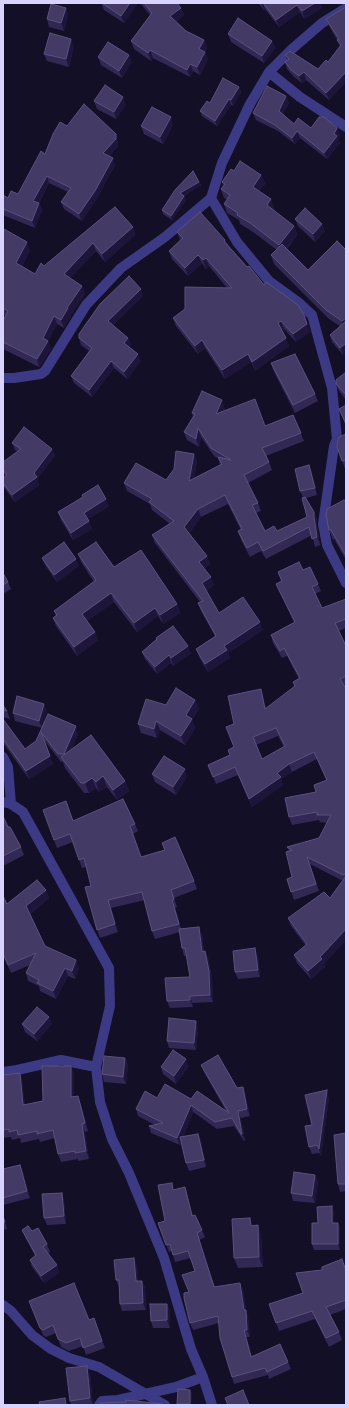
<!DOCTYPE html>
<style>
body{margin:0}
#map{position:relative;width:349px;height:1408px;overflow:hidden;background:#130f26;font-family:Helvetica,sans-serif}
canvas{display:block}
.frame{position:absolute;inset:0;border:4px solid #d9d4ff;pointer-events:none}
</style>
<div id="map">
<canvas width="349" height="1408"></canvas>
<div class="frame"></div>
</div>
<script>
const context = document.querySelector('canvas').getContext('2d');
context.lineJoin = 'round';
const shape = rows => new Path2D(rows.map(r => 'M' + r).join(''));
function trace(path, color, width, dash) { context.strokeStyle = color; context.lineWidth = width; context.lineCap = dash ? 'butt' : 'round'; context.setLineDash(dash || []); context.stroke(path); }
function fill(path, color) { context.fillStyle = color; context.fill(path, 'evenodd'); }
trace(shape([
 [269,72,300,97,346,127],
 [211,198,237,242,269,281,298,302,312,315,332,388,337,439,334,446,323,524,327,545,346,583],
 [3,378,14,378,41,374,45,371,86,305,121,268,165,237,211,198,222,163,250,104,269,72,292,49,322,23,346,8],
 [3,757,8,767,11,804],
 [3,802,11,804,23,812,109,968,110,1006,96,1067,100,1102,112,1139,129,1173,164,1258,191,1349,203,1377,212,1405],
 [3,1072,17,1070,61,1060,96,1067],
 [3,1305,11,1311,32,1335,51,1349,69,1358,99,1367,165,1405],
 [99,1405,102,1401,118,1400,176,1387,203,1377]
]), '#3d3a85', 10);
fill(shape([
 [101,3,138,3,124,23,104,10],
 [140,3,177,3,181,8,184,15,176,22,186,31,204,40,207,48,205,52,208,59,200,75,193,71,190,77,153,58,151,61,134,49,131,41,150,15],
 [258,3,320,3,322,8,304,19,300,12,279,27,265,9,264,10],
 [346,7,346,82,329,100,306,80,302,83,294,77,287,69,285,62,287,60,285,55,318,69,328,62,340,46,337,40,329,26,326,19],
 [66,8,68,15,64,31,49,27,47,19],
 [228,34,272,41,275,48,264,63,231,42],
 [74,46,69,67,47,61,44,54],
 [98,57,132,62,122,78,101,65],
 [239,87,241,92,233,106,231,105,217,126,202,116,200,111,210,103],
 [286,96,289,103,283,114,294,124,311,128,337,128,340,135,338,138,340,143,327,159,300,138,295,144,278,131,256,120,253,113],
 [94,101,126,104,116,119,97,109],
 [173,125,163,144,144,134,141,126],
 [67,126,118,141,118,146,109,156,115,165,97,198,82,221,64,209,61,202,68,192,49,183,39,203,42,210,35,228,3,215,3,195,8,198,18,194,45,154],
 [234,171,261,175,265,184,259,191,274,208,273,210,294,226,297,235,287,249,308,270,346,250,343,355,332,342,330,335,340,326,329,319,274,264,271,255,277,250,253,232,240,224,239,220,227,213,224,204,227,200,224,198,221,189,223,186,222,182],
 [199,182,201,185,184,196,186,200,172,220,163,214,162,210],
 [115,207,133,227,135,235,105,262,96,251,70,278,82,286,85,294,71,315,71,316,64,328,57,324,48,341,51,349,39,367,3,349,3,321,5,316,3,315,3,231,30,250,22,266,35,274,44,266],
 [295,219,325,231,315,242,298,226],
 [177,232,225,240,227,244,247,267,264,285,307,323,310,332,296,342,284,329,282,330,286,338,289,346,255,371,251,362,225,379,205,348,198,354,176,326,173,318,227,288,209,266,206,269,202,263,188,276,172,259,169,251,180,240],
 [143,296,113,325,128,338,131,345,129,347,141,361,127,379,114,368,92,397,74,383,71,376,89,351,81,345,79,338],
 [271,363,315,394,318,401,295,413,273,370],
 [346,372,346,400,339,391,336,384],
 [346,405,346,426,339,409],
 [225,408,224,411,265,426,293,415,304,441,266,456,269,462,272,470,248,483,258,503,261,511,256,513,265,531,277,531,307,517,303,497,300,491,309,465,312,473,317,495,306,498,314,512,317,520,317,525,320,545,315,547,312,535,266,559,261,551,250,557,241,540,238,531,241,530,228,504,201,517,189,533,207,556,210,564,204,569,214,585,206,591,219,613,263,630,228,653,230,658,208,672,199,657,196,649,215,636,201,611,198,603,200,602,155,543,152,535,170,524,152,510,150,504,127,491,124,483,166,480,194,454,197,462,194,478,220,465,218,458,214,456,201,437,199,447,187,440,184,432,193,416,192,413],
 [346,434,346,468,345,469,337,447],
 [12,443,52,449,55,456,37,479,39,485,15,502,3,486,3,478,5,476,3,473,3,462,18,452,15,450],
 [82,495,109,506,88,519,92,529,73,540,61,520,58,512,83,497],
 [346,503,346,560,334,539,333,540,329,530],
 [78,554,114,567,177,604,180,613,163,624,158,616,137,632,114,602,87,621,95,632,98,640,77,656,56,626,53,618,56,616,54,611,94,582,81,562],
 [42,558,76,559,79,566,57,582,45,565],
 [303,570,318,584,321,591,315,594,322,608,346,599,346,628,339,631,346,646,346,685,344,686,346,689,346,940,324,964,325,967,311,979,297,963,294,955,306,946,291,926,288,918,330,898,343,881,310,864,319,891,294,900,287,879,292,877,289,851,287,847,319,838,327,823,320,822,319,820,292,825,289,817,316,792,326,780,317,759,292,772,281,779,283,785,252,807,238,775,216,784,208,765,230,755,234,747,226,727,234,724,263,697,266,708,295,687,293,682,299,679,287,656,282,658,273,643,271,635,294,622,279,591,276,584,281,581,278,572],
 [278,736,284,747,262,759,256,745],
 [3,573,8,582,11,589,3,594],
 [156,638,191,653,173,666,171,663,157,674,145,659,142,652,157,639],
 [195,700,199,709,192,720,195,728,185,745,160,730,157,738,141,733,138,724,166,705],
 [44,704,46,711,42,728,15,721,13,713],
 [3,705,7,711,10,719,3,717],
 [48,714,78,734,72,749,125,781,129,791,117,800,107,787,99,792,96,788,89,793,84,793,65,768,63,762,61,762,44,740,53,764,29,779,3,743,3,719,25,749,36,741],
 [152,774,187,776,176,795,155,782],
 [43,810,73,821,135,824,138,831,133,834,141,857,164,850,162,843,194,881,197,889,174,898,177,907,175,908,181,929,202,934,204,951,208,958,212,978,213,1002,192,1003,193,1007,170,1008,167,1001,190,977,187,956,184,956,182,948,180,932,155,939,152,931,145,900,111,908,118,932,100,938,97,930,91,886,86,867,82,868,73,842,57,848],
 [3,816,8,827,21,847,24,855,3,866],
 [46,890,49,898,30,914,45,946,79,967,75,979,68,976,56,999,40,991,39,986,28,981,26,973,30,965,11,973,4,958,3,958,3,896,7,904],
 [258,956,260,977,238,979,235,972],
 [196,1021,198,1028,196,1050,169,1048,167,1041],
 [22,1024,52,1024,37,1041,25,1032],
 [125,1058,128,1065,126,1084,104,1082,102,1074],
 [201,1065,237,1088,243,1087,245,1094,250,1116,241,1118,245,1141,244,1141,234,1126,217,1129,193,1112,183,1137,198,1134,201,1141,206,1167,189,1171,186,1163,181,1141,180,1145,151,1133,149,1126,155,1125,138,1116,136,1109,157,1098,191,1099,226,1111,204,1072],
 [71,1066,74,1074,74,1097,81,1104,88,1131,85,1132,89,1159,78,1161,78,1159,61,1162,58,1154,55,1138,40,1142,39,1139,21,1143,20,1138,12,1140,11,1137,3,1138,3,1075,20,1073,22,1081,25,1105,43,1101],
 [189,1066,176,1084,163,1074,161,1067],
 [329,1098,321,1156,319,1153,312,1154,309,1147,312,1125],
 [346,1133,346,1191,340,1192,338,1184],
 [20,1165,23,1172,30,1198,3,1205,3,1169],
 [315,1175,318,1182,315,1203,293,1201,291,1193],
 [185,1187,187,1194,193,1216,202,1230,205,1237,199,1240,215,1287,243,1290,246,1310,248,1317,250,1337,246,1337,252,1357,288,1362,291,1369,269,1379,268,1375,234,1384,232,1377,219,1323,193,1330,190,1323,189,1292,195,1271,191,1258,175,1262,172,1251,169,1252,158,1223,165,1221],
 [62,1193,64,1200,66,1224,47,1225,44,1218],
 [332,1206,334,1213,334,1223,338,1223,340,1229,340,1250,314,1250,312,1244,318,1223],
 [3,1215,7,1229,3,1230],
 [253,1225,258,1225,261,1236,263,1267,238,1268,234,1258],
 [22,1230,32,1231,47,1244,50,1252,48,1253,57,1265,59,1273,44,1283,32,1267,30,1260,35,1256,25,1237],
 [137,1265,138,1281,142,1281,145,1288,146,1310,122,1311,120,1304,119,1287,116,1280],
 [346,1270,346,1309,330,1315,339,1332,342,1340,329,1347,315,1319,279,1331,269,1304,303,1293],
 [29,1301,89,1320,94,1318,105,1348,86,1355,83,1346,69,1351,61,1347,56,1333,46,1337,43,1335],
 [167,1304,170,1311,170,1328,153,1328,151,1321],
 [90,1373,93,1405,71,1405,70,1401],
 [192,1393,191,1405,178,1405,177,1404]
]), '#312854');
fill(shape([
 [130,3,138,3,124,23,121,16],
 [261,3,263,3,265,9,264,10],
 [315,3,320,3,322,8,304,19,302,11],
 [297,5,300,12,279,27,276,20],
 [66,8,68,15,64,31,61,23],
 [181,8,184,15,173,24,170,16],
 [71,39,74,46,69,67,66,59],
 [204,40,207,48,202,56,199,49],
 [272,41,275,48,264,63,262,56],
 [150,50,153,58,151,61,148,53],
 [205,52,208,59,200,75,197,67],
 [129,55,132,62,122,78,119,71],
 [190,64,193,71,190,77,187,70],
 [304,72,306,80,302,83,299,76],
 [346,72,346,82,329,100,326,93],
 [239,87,241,92,233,106,231,100],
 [286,96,289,103,281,118,279,111],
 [123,97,126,104,116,119,114,112],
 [229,99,231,105,217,126,215,121],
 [171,117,173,125,163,144,160,137],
 [337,128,340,135,338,138,340,143,327,159,324,153],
 [297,131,300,138,295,144,292,138],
 [116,134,118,141,118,146,105,160,103,153],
 [113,158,115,165,97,198,82,221,79,214],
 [261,175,265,184,256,196,253,187],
 [47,176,49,183,36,208,33,201],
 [199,182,201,185,182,197,180,193],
 [184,196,186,200,172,220,171,216],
 [271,199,274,208,270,214,267,205],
 [39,203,42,210,35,228,32,221],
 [322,224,325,231,315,242,313,234],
 [294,226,297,235,282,254,279,245],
 [133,227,135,235,105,262,102,254],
 [27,242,30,250,19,271,16,263],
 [93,243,96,251,67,282,64,274],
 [198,255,202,263,188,276,185,268],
 [206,258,209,266,206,269,203,260],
 [82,286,85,294,71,315,71,316,64,328,61,320,67,308],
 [141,289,143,296,110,328,108,321],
 [304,315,310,332,296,342,293,334],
 [54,316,57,324,48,341,51,349,39,367,37,359,43,338],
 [346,318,346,329,345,330,342,321],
 [281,321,284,329,281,331,278,323],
 [128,338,131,345,127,350,124,343],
 [286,338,289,346,255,371,252,362],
 [202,340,205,348,198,354,195,346],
 [346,343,346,352,343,355,340,348],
 [138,354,141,361,127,379,124,372],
 [248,354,251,362,225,379,222,370],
 [111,361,114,368,92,397,89,390],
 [222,400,225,408,219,422,216,414],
 [198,428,201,437,199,447,196,439],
 [52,449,55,456,37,479,39,485,15,502,12,495,34,473],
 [194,454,197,462,192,489,189,481],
 [309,465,312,473,317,495,315,488],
 [106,499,109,506,87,520,84,513],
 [198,509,201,517,187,535,184,527],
 [314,512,317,520,317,525,320,545,317,537,314,517],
 [89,521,92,529,73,540,71,533],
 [207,556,210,564,202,570,199,562],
 [76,559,79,566,57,582,54,575],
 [211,577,214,585,205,591,202,583],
 [111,593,114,602,85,623,82,614],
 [177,604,180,613,163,624,160,615],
 [155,608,158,616,137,632,134,623],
 [260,622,263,630,228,653,230,658,208,672,205,664,224,646],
 [95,632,98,640,77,656,74,647],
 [188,646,191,653,173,666,171,658],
 [169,655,171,663,157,674,155,667],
 [261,689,263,697,268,716,265,709],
 [195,700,199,709,192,720,195,728,185,745,181,736,186,715],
 [44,704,46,711,42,728,39,721],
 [156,721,160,730,157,738,154,729],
 [76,726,78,734,67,762,64,754],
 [50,756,53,764,29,779,26,771],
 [289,764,292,772,281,779,283,785,252,807,249,799,277,773],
 [185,769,187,776,176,795,173,787],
 [103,776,107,787,99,792,96,782],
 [92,778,96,788,89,793,85,783],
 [125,781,129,791,117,800,113,790],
 [46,890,49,898,29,914,26,906],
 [108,900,111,908,118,932,115,924],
 [199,927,202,934,204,959,202,952],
 [346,929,346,940,324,964,325,967,311,979,308,971,320,957],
 [255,948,258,956,260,977,258,970],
 [205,951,208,958,212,978,213,1002,210,995],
 [76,960,79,967,75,979,72,971],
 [65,968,68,976,56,999,53,991],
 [190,996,192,1003,193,1007,190,1000],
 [49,1017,52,1024,37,1041,34,1034],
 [196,1021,198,1028,196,1050,194,1043],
 [125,1058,128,1065,126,1084,123,1077],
 [186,1059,189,1066,176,1084,174,1076],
 [71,1066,74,1074,74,1105,71,1097],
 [20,1073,22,1081,26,1114,23,1105],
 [243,1087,245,1094,250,1116,247,1109],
 [327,1090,329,1098,321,1156,319,1149],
 [78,1096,81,1104,88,1131,85,1123],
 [191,1105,193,1112,180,1145,177,1138],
 [238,1111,241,1118,245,1141,242,1134],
 [82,1124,85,1132,89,1159,86,1151],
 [198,1134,201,1141,206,1167,204,1160],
 [20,1165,23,1172,30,1198,27,1191],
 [315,1175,318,1182,315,1203,312,1196],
 [62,1193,64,1200,66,1224,64,1216],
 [332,1206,334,1213,335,1229,332,1223],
 [250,1218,254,1229,251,1226],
 [338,1223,340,1229,340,1250,338,1244],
 [258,1225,261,1236,263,1267,259,1257],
 [134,1258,137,1265,139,1289,136,1281],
 [57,1265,59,1273,44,1283,41,1276],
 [142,1281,145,1288,146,1310,143,1303],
 [240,1283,243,1290,246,1310,248,1317,250,1337,247,1330],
 [167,1304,170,1311,170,1328,167,1320],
 [87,1366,90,1373,93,1405,90,1398],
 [190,1390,192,1393,191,1405,190,1405]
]), '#1d163a');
const building = shape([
 [102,3,130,3,121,16,102,3],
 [144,3,177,3,181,8,170,16,186,31,204,40,199,49,205,52,197,67,190,64,187,70,150,50,148,53,131,41,152,13,144,3],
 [263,3,315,3,302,11,297,5,276,20,263,3],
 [51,4,66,8,61,23,47,19,51,4],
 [346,7,346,72,326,93,304,72,299,76,291,70,285,62,289,59,285,55,290,51,318,69,326,60,328,62,341,45,337,40,339,39,326,19,346,7],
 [238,18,272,41,262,56,228,34,238,18],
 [50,33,71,39,66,59,44,54,50,33],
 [108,42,129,55,119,71,98,57,108,42],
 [223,78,239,87,231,100,229,99,215,121,200,111,207,101,210,103,223,78],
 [105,85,123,97,114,112,94,101,105,85],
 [267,86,286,96,279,111,294,124,298,118,311,128,319,117,324,117,337,128,334,134,337,136,324,153,297,131,292,138,275,125,253,113,267,86],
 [84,104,116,134,116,139,103,153,113,158,95,191,79,214,61,202,71,188,47,176,33,201,39,203,32,221,3,209,3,195,8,198,11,191,18,194,41,151,45,154,53,134,60,122,67,126,84,104],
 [152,107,171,117,160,137,141,126,152,107],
 [240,161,261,175,253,187,271,199,267,205,294,226,279,245,250,223,237,215,238,213,224,204,230,195,221,189,225,184,222,182,231,169,234,171,240,161],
 [193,171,199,182,180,193,184,196,171,216,162,210,175,190,193,171],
 [115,207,133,227,102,254,93,243,64,274,82,286,67,308,68,308,61,320,54,316,43,338,48,341,37,359,3,342,3,321,8,311,3,308,3,231,4,229,27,242,16,263,35,274,41,263,44,266,115,207],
 [305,208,322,224,313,234,295,219,305,208],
 [200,212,225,240,224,241,247,267,249,266,264,285,266,282,298,305,304,315,307,324,293,334,281,321,278,323,286,338,252,362,248,354,222,370,202,340,195,346,173,318,185,309,185,287,232,288,206,258,203,260,198,255,185,268,169,251,183,238,177,232,200,212],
 [337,241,346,250,346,318,342,321,326,310,271,255,282,244,308,270,337,241],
 [129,276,141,289,108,321,128,338,124,343,138,354,124,372,111,361,89,390,71,376,92,348,79,338,79,334,100,304,129,276],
 [345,322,346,324,346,343,340,348,330,335,345,322],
 [295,354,315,394,293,405,271,363,295,354],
 [346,372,346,395,336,384,336,380,346,372],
 [202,391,222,400,216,414,255,399,265,426,293,415,301,433,262,448,269,462,244,475,258,503,252,505,265,531,274,526,277,531,307,517,302,498,305,497,314,512,314,517,317,537,312,539,309,527,263,551,258,542,247,548,238,531,242,529,225,495,198,509,184,527,207,556,199,562,211,577,202,583,219,613,243,597,260,622,224,646,227,650,205,664,196,649,216,636,198,603,203,601,152,535,174,521,149,502,152,499,124,483,136,463,166,480,174,469,176,451,194,454,189,481,222,464,218,457,231,460,211,448,198,428,196,439,184,432,195,414,192,413,202,391],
 [346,405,346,424,339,409,346,405],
 [24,427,52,449,34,473,37,477,12,495,3,483,3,478,7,475,3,470,3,462,21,449,12,443,24,427],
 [346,434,346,460,342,461,337,447,338,440,339,437,346,434],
 [309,465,315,488,300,491,295,469,309,465],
 [98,485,106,499,84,513,89,521,71,533,58,512,83,497,82,495,98,485],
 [344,500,346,503,346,556,331,530,329,530,326,515,327,509,344,500],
 [64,542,76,559,54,575,42,558,64,542],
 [96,542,114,567,141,550,177,604,160,615,155,608,134,623,111,593,82,614,95,632,74,647,53,618,57,615,54,611,96,580,78,554,96,542],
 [299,562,303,570,310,567,318,584,312,587,322,608,346,599,346,619,335,623,346,646,346,676,340,679,346,689,346,874,343,875,307,857,316,884,291,892,287,879,292,877,286,852,292,850,287,847,319,838,331,815,317,815,317,812,289,817,285,798,316,792,314,785,327,780,314,752,289,764,277,773,281,777,249,799,235,767,213,777,208,765,230,755,228,750,234,747,226,727,234,724,228,696,261,689,265,709,295,686,293,682,300,678,284,648,280,651,271,635,295,622,276,584,282,581,278,572,299,562],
 [276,728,285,746,262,759,253,737,276,728],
 [3,573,8,582,3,585,3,573],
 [173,626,188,646,171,658,169,655,155,667,142,652,157,639,156,638,173,626],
 [176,688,195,700,186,715,192,719,181,736,156,721,154,729,138,724,146,699,166,705,176,688],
 [17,696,44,704,39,721,13,713,17,696],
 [3,705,7,711,3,710,3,705],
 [48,714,76,726,64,754,58,754,41,732,50,756,26,771,3,739,3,719,25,749,36,741,48,714],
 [91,735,125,781,113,790,103,776,96,782,92,778,85,783,81,783,61,757,91,735],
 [164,756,185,769,173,787,152,774,164,756],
 [123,799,135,824,130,826,141,857,165,850,162,843,175,837,194,881,171,890,174,899,172,900,179,924,152,931,142,892,108,900,115,924,97,930,85,887,91,886,84,858,79,860,70,834,54,840,43,810,66,801,73,821,123,799],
 [3,816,8,827,10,827,21,847,3,856,3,816],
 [346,876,346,929,320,957,322,959,308,971,294,955,307,944,288,918,324,892,330,898,346,876],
 [37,880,46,890,26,906,45,946,76,960,72,971,65,968,53,991,37,983,39,980,26,973,36,953,8,965,3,953,3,896,7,904,37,880],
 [199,927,202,952,205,951,209,971,210,995,190,996,190,1000,167,1001,165,978,190,977,185,948,182,948,179,929,199,927],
 [255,948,258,970,235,972,233,951,255,948],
 [37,1007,49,1017,34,1034,22,1024,37,1007],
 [169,1018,196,1021,194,1043,167,1041,169,1018],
 [173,1050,186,1059,174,1076,161,1067,173,1050],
 [218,1055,237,1088,243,1087,247,1109,238,1111,242,1134,241,1134,232,1118,215,1122,191,1105,177,1138,149,1126,163,1123,136,1109,145,1091,157,1098,165,1084,191,1099,197,1091,229,1113,201,1065,218,1055],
 [104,1056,125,1058,123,1077,102,1074,104,1056],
 [42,1066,71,1066,71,1097,78,1096,85,1123,82,1124,86,1151,75,1153,75,1151,58,1154,53,1130,37,1134,37,1131,18,1135,17,1130,9,1132,9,1129,3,1130,3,1075,20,1073,23,1105,43,1101,42,1066],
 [327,1090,319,1149,317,1145,309,1147,305,1126,312,1125,305,1095,327,1090],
 [346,1133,346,1184,338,1184,334,1135,346,1133],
 [198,1134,204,1160,186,1163,180,1137,198,1134],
 [20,1165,27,1191,3,1198,3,1169,20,1165],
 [294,1172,315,1175,312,1196,291,1193,294,1172],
 [172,1183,173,1190,185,1187,192,1216,195,1215,202,1230,197,1233,214,1287,240,1283,244,1310,246,1310,247,1330,244,1330,251,1357,280,1344,288,1362,267,1372,265,1368,232,1377,220,1338,218,1316,190,1323,184,1298,184,1293,189,1292,182,1275,195,1271,188,1251,173,1255,170,1244,166,1245,158,1223,165,1221,158,1185,172,1183],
 [62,1193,64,1216,44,1218,42,1194,62,1193],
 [332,1206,332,1223,338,1223,338,1244,312,1244,312,1223,318,1223,317,1207,332,1206],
 [3,1216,5,1222,3,1223,3,1216],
 [250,1218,251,1226,258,1225,259,1257,234,1258,232,1219,250,1218],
 [28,1226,32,1231,38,1228,47,1244,43,1247,57,1265,41,1276,30,1260,36,1255,22,1230,28,1226],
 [134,1258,136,1281,142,1281,143,1303,120,1304,119,1280,116,1280,114,1260,134,1258],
 [342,1259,346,1271,346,1300,326,1307,339,1332,326,1338,312,1311,276,1323,269,1304,303,1293,296,1273,322,1270,322,1267,342,1259],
 [74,1283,89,1320,94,1318,102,1341,83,1348,80,1338,66,1343,58,1339,53,1325,43,1330,40,1328,29,1301,74,1283],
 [150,1304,167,1304,167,1320,151,1321,150,1304],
 [87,1366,90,1398,70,1401,66,1368,87,1366],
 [178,1389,190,1390,190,1404,177,1404,178,1389],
 [243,1390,249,1405,228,1405,225,1398,243,1390],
 [65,1398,66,1405,40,1405,39,1402,65,1398],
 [126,1400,162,1404,162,1405,100,1405,100,1403,126,1402,126,1400]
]);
fill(building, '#433a66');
trace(building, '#5a527e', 1);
</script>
